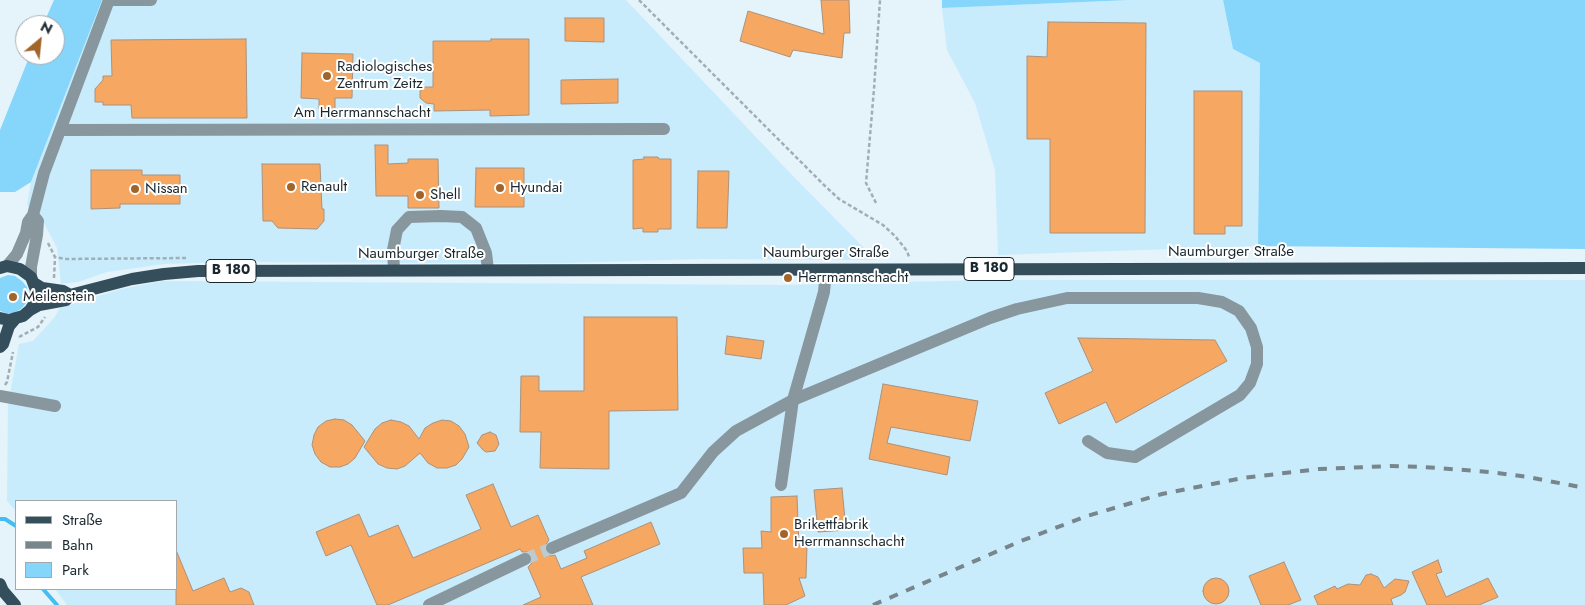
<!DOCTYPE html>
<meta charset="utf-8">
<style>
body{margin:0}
#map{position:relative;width:1585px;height:605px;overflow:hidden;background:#e5f3fa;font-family:Jost,sans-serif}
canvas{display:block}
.legend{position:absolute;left:15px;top:500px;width:162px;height:90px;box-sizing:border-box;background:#fff;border:1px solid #a3a9ab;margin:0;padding:6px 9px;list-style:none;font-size:15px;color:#1a272e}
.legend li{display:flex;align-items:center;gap:10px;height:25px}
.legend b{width:25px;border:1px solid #a3a9ab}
.north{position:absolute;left:15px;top:15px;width:50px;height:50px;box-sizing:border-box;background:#fff;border:1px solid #a3a9ab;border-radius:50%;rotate:28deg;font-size:14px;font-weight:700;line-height:20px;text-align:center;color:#1a272e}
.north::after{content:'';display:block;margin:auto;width:18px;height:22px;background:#a16429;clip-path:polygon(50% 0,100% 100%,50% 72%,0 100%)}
</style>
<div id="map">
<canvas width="1585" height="605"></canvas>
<ul class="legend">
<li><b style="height:6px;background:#354e5b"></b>Straße</li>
<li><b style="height:6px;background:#77858c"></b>Bahn</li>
<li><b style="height:14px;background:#86d5fb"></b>Park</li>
</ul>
<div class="north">N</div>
</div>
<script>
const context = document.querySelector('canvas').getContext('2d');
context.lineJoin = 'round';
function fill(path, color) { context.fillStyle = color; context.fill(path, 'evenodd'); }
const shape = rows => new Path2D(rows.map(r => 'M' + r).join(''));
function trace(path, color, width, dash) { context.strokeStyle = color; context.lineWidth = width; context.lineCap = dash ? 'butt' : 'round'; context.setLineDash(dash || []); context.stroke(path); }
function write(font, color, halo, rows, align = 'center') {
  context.font = font + ' Jost,sans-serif'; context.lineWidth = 4; context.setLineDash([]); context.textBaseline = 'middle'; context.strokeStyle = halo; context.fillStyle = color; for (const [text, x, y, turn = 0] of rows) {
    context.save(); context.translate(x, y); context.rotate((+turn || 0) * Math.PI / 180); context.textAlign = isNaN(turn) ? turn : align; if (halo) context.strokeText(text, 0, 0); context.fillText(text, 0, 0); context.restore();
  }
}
fill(shape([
 [102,0,626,0,791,174,876,260,700,259,565,263,439,263,233,262,165,264,107,272,78,282,61,284,57,248,44,223,27,205,31,182],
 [1130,0,1223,0,1233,49,1260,63,1258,246,998,255,995,170,975,103,947,50,942,8],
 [989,280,1585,280,1585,605,67,605,55,589,176,589,176,501,16,501,16,511,7,501,8,405,19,344,33,341,54,318,60,308,121,289,162,281,782,285]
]), '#c9ecfd');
fill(shape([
 [54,0,102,0,31,182,15,192,0,192,0,130,30,55,55,55,55,25,43,25],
 [942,0,1130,0,942,8],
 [1223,0,1585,0,1585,249,1258,246,1260,63,1233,49],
 [8,275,15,276,22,281,27,287,28,295,26,303,21,309,14,313,6,313,0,311,0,278]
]), '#86d5fb');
trace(shape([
 [0,519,5,519,16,526],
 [43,589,57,605]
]), '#44bef0', 4);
const building = shape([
 [821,0,849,0,850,33,844,33,842,58,793,50,790,57,740,41,748,11,824,34,821,0],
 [565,18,604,18,604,42,565,41,565,18],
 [1048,22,1146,23,1145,233,1050,233,1050,139,1027,139,1027,56,1047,57,1048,22],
 [246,39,247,118,132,118,131,105,103,105,103,102,95,102,95,89,103,80,103,76,112,76,111,40,246,39],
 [491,39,529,39,529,115,490,116,490,110,434,111,434,104,426,103,420,98,420,91,425,87,433,87,433,41,491,41,491,39],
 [302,53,353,54,352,98,335,98,335,109,319,109,319,99,301,98,302,53],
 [618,79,618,103,561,104,561,80,618,79],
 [1194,91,1242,91,1242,226,1225,226,1225,234,1194,234,1194,91],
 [375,145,388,145,388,164,408,163,408,159,438,159,439,208,408,208,408,196,376,196,375,145],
 [644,157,658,157,659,159,671,159,671,229,658,229,658,232,643,232,643,228,633,229,633,160,644,159,644,157],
 [262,164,320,164,322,209,324,209,324,221,317,229,278,228,272,221,263,221,262,164],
 [476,168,524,168,524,207,475,207,476,168],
 [91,170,142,170,142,175,180,175,180,204,120,204,120,208,91,209,91,170],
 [698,171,729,171,727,228,697,228,698,171],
 [584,317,677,317,678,410,609,411,609,469,540,468,541,432,520,432,521,376,539,376,539,391,584,391,584,317],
 [727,336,764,341,761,359,725,354,727,336],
 [1078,338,1215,340,1227,361,1116,423,1106,402,1059,424,1045,393,1093,371,1078,338],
 [883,384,978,401,970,441,891,427,887,443,950,457,947,475,869,459,883,384],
 [335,419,344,420,352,425,365,441,355,458,348,464,340,467,330,467,321,462,315,454,312,445,314,435,318,427,326,421,335,419],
 [391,420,401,422,409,426,419,439,425,428,433,423,442,420,451,421,459,426,465,434,469,447,462,459,456,465,447,468,437,468,428,463,420,453,405,466,397,469,387,468,378,464,364,447,375,429,382,423,391,420],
 [490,432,496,435,499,444,495,451,486,452,483,450,477,443,482,435,490,432],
 [493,484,511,527,538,515,549,540,544,547,545,552,551,556,555,555,561,569,587,558,584,551,651,522,660,544,581,577,593,605,523,605,541,597,528,567,532,563,532,556,529,552,522,552,520,549,388,605,377,605,351,545,326,556,316,532,359,514,369,537,398,525,413,558,481,529,466,495,493,484],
 [842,488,846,530,818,532,814,490,842,488],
 [797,496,799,546,807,546,806,578,799,578,805,596,786,605,764,605,763,573,744,573,743,548,762,548,761,531,771,532,771,497,797,496],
 [176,550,193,591,224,578,230,592,241,588,249,592,254,605,176,605,176,550],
 [1438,560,1442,572,1436,574,1446,597,1488,578,1498,597,1479,605,1427,605,1412,572,1438,560],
 [1284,562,1301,600,1288,605,1261,605,1249,576,1284,562],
 [1371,574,1378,577,1384,588,1395,579,1409,581,1405,592,1401,595,1391,599,1393,605,1318,605,1314,596,1335,586,1337,589,1348,584,1360,585,1366,575,1371,574],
 '1203 591a13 13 0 1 1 26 0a13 13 0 1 1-26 0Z'
]);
fill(building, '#f6a761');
trace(building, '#ac927c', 1);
trace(shape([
 [525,559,552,548]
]), '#bccad1', 12, [12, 6]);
trace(shape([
 [639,0,824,185,839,199,883,225,895,236,907,251,909,257],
 [876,203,866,183,874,89,880,0],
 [48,243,55,257,65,259,186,258],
 [54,278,55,257],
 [19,337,38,327,45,317],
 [5,385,7,382,13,352]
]), '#a0aeb5', 2.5, [4, 2.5]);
trace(shape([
 [109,0,151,0],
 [61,130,664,129],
 [7,266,17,254,26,233,28,222,33,215,44,173,109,0],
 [394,270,393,250,397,230,409,217,441,216,462,217,476,228,486,253,488,270],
 [31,277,31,267,37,235,38,221,33,215],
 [0,396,55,406],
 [781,485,793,400,824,292,826,270],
 [552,548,681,493,713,452,736,431,793,400,990,318,1017,309,1067,298,1198,298,1222,302,1239,311,1251,328,1257,347,1257,364,1250,383,1240,395,1135,457,1107,453,1088,441],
 [429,605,525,559]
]), '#88979e', 12);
trace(shape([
 [0,268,7,266,20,269,31,277,36,290,34,304,30,310,23,316,9,320,0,318],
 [34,283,42,288,63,291,70,295],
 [30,310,39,305,66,300,70,295,132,279,164,274,198,271,1585,268],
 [0,347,3,344,9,326,15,319],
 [0,584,3,591,15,605]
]), '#354e5b', 12);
trace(shape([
 [873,605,1021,541,1087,516,1162,494,1243,478,1319,469,1390,466,1424,467,1490,472,1528,477,1585,488]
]), '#77858c', 4, [9, 9]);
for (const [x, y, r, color] of [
 [327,76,5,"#a16429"],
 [291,187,5,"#a16429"],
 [500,188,5,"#a16429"],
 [135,189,5,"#a16429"],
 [420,195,5,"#a16429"],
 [788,278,5,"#a16429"],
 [13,297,5,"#a16429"],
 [784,534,5,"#a16429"]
]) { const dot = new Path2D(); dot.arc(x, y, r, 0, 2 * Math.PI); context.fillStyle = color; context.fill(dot); trace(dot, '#fff', 2); }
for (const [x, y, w] of [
 [989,269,50],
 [231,271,50]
]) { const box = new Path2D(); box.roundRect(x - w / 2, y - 11.5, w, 23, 4); context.fillStyle = '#fff'; context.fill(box); trace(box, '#1a272e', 1); }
write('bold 14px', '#1a272e', null, [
 ["B 180",989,269],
 ["B 180",231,271]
]);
write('15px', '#1a272e', '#fff', [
 ["Radiologisches",337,67],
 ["Zentrum Zeitz",337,84],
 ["Renault",301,187],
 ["Hyundai",510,188],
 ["Nissan",145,189],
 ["Shell",430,195],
 ["Herrmannschacht",798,278],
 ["Meilenstein",23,297],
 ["Brikettfabrik",794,525],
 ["Herrmannschacht",794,542]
], 'left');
write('15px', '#1a272e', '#fff', [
 ["Am Herrmannschacht",362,113],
 ["Naumburger Straße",1231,252],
 ["Naumburger Straße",826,253],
 ["Naumburger Straße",421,254]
]);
</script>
